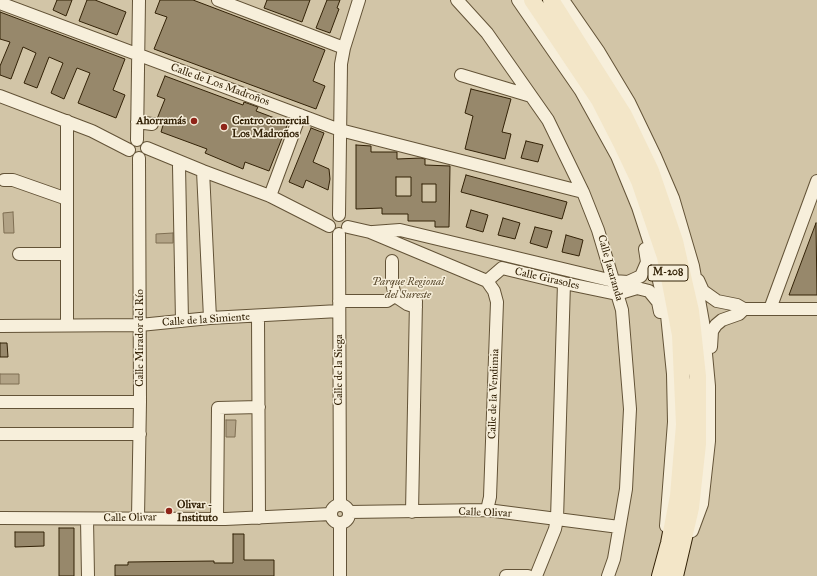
<!DOCTYPE html>
<meta charset="utf-8">
<style>
body{margin:0}
canvas{display:block;background:#f3e6c8}
</style>
<canvas width="817" height="576"></canvas>
<script>
const context = document.querySelector('canvas').getContext('2d');
context.lineJoin = 'round';
function fill(path, color) { context.fillStyle = color; context.fill(path, 'evenodd'); }
const shape = rows => new Path2D(rows.map(r => 'M' + r).join(''));
function trace(path, color, width, dash) { context.strokeStyle = color; context.lineWidth = width; context.lineCap = dash ? 'butt' : 'round'; context.setLineDash(dash || []); context.stroke(path); }
function write(font, color, halo, rows, align = 'center') {
  context.font = font + ' "IM FELL Great Primer",serif'; context.lineWidth = 3; context.setLineDash([]); context.textBaseline = 'middle'; context.strokeStyle = halo; context.fillStyle = color; for (const [text, x, y, turn = 0] of rows) {
    context.save(); context.translate(x, y); context.rotate((+turn || 0) * Math.PI / 180); context.textAlign = isNaN(turn) ? turn : align; if (halo) context.strokeText(text, 0, 0); context.fillText(text, 0, 0); context.restore();
  }
}
fill(shape([
 [0,0,817,0,817,576,0,576]
]), '#d2c5a7');
const water = shape([
 [13,212,14,233,4,233,3,213,13,212],
 [173,233,173,243,156,243,156,234,173,233],
 [0,374,19,374,19,384,0,384,0,374],
 [226,420,236,420,235,437,226,437,226,420]
]);
fill(water, '#b2a386');
trace(water, '#7f6f53', 1);
const building = shape([
 [57,0,72,0,66,16,53,10,57,0],
 [87,0,95,0,126,12,117,35,79,21,87,0],
 [160,0,193,0,325,50,313,81,325,86,316,109,154,49,167,17,155,13,160,0],
 [267,0,310,0,302,22,264,8,267,0],
 [327,0,340,0,337,8,339,9,330,33,316,28,327,0],
 [0,12,125,59,113,90,125,95,116,118,78,103,90,73,77,68,64,99,51,93,63,63,49,57,37,88,24,83,36,53,23,47,11,79,0,75,0,66,10,42,0,39,0,12],
 [165,76,243,105,244,102,258,107,256,111,288,123,269,171,245,162,243,169,205,153,207,149,161,132,164,122,157,119,165,99,157,96,165,76],
 [471,89,511,99,502,132,511,134,505,159,465,149,473,116,465,113,471,89],
 [311,128,324,133,313,162,329,169,330,179,328,190,306,180,303,188,289,182,311,128],
 [526,141,543,145,538,162,521,158,526,141],
 [356,145,371,146,371,152,397,152,397,159,421,158,425,159,425,165,450,166,449,227,435,227,435,221,408,221,408,214,382,214,382,208,356,209,356,145],
 [396,177,411,177,411,196,396,196,396,177],
 [422,184,436,184,436,202,422,202,422,184],
 [466,175,567,202,562,219,461,192,466,175],
 [471,210,488,215,483,232,466,227,471,210],
 [503,218,520,223,515,239,498,235,503,218],
 [816,223,817,295,789,295,816,223],
 [535,227,552,231,547,248,530,243,535,227],
 [566,235,583,240,579,256,562,252,566,235],
 [0,343,7,343,8,357,0,357,0,343],
 [59,528,74,528,74,576,59,576,59,528],
 [15,532,44,532,44,546,15,547,15,532],
 [233,534,244,534,244,560,274,560,274,576,115,576,115,565,128,565,128,562,214,561,214,563,233,563,233,534]
]);
fill(building, '#97886b');
trace(building, '#332207', 1);
const minor = shape([
 [218,0,344,48],
 [457,0,487,33,548,120,583,192,598,230,622,310,630,409,626,489,614,559,608,576],
 [518,0,581,91,617,156,638,207,651,247,667,315,673,374,674,422,666,526],
 [563,0,599,52,629,102,655,156,673,198,693,266,703,322,709,386,709,441,702,504,692,531],
 [0,3,340,130,583,192],
 [461,75,531,96],
 [0,96,92,131,129,150],
 [67,121,67,324],
 [137,122,152,124],
 [137,140,139,0],
 [147,148,203,171,270,196,329,226],
 [179,166,182,321],
 [203,171,210,318],
 [4,180,13,180,67,199],
 [270,196,300,115],
 [339,215,341,64,344,48,359,0],
 [348,227,370,232,487,281,502,268,564,283,617,294,637,288,649,291,658,302,660,312],
 [373,232,400,230,613,281,628,282,641,276,647,262,645,249],
 [339,234,340,505],
 [19,254,66,254],
 [392,261,392,283,395,296,407,304,416,307],
 [698,280,703,291,717,301,737,305,744,309,817,309],
 [339,301,387,301,395,296],
 [770,309,817,181],
 [258,316,259,518],
 [0,326,140,325,210,318,339,311],
 [711,347,712,331,716,325,722,320,739,314,744,309],
 [0,402,140,402],
 [0,434,140,434],
 '331 514a9 9 0 1 1 18 0a9 9 0 1 1-18 0Z',
 [487,510,490,497,497,302,494,291,487,281],
 [349,512,487,510,619,527],
 [412,512,416,301],
 [138,517,140,402,139,158],
 [0,518,225,519,331,514],
 [87,519,88,576],
 [217,519,218,408,259,407],
 [340,523,340,576],
 [506,576,528,576],
 [536,576,555,529,557,519,564,283]
]);
const major = shape([
 [532,0,599,100,621,143,639,181,665,257,680,335,684,425,678,496,669,543,660,576],
 [551,0,624,115,651,171,675,241,691,311,698,376,698,444,691,508,675,576]
]);
trace(minor, '#635337', 14);
trace(major, '#332207', 18);
trace(minor, '#f7efdb', 12);
trace(major, '#f3e6c8', 16);
for (const [x, y, r, color] of [
 [194,121,4,"#8f2418"],
 [224,127,4,"#8f2418"],
 [169,511,4,"#8f2418"]
]) { const dot = new Path2D(); dot.arc(x, y, r, 0, 2 * Math.PI); context.fillStyle = color; context.fill(dot); trace(dot, '#f7efdb', 1.5); }
for (const [x, y, w] of [
 [668,273,40]
]) { const box = new Path2D(); box.roundRect(x - w / 2, y - 8, w, 16, 3); context.fillStyle = '#f7efdb'; context.fill(box); trace(box, '#332207', 1); }
write('bold 10px', '#332207', null, [
 ["M-208",668,273]
]);
write('11px', '#332207', '#f7efdb', [
 ["Calle de Los Madroños",220,85,20],
 ["Calle Jacaranda",610,268,74],
 ["Calle Girasoles",547,279,13],
 ["Calle de la Simiente",206,320,-4],
 ["Calle Mirador del Río",140,338,-90],
 ["Calle de la Siega",339,370,-90],
 ["Calle de la Vendimia",494,394,-88],
 ["Calle Olivar",485,513,2],
 ["Calle Olivar",130,518,-1]
]);
write('bold 11px', '#332207', '#f7efdb', [
 ["Ahorramás",186,121,"right"],
 ["Centro comercial",232,121],
 ["Los Madroños",232,134],
 ["Olivar -",177,505],
 ["Instituto",177,518]
], 'left');
write('italic 11px', '#5b4b2f', '#f7efdb', [
 ["Parque Regional",408,282],
 ["del Sureste",408,295]
]);
</script>
